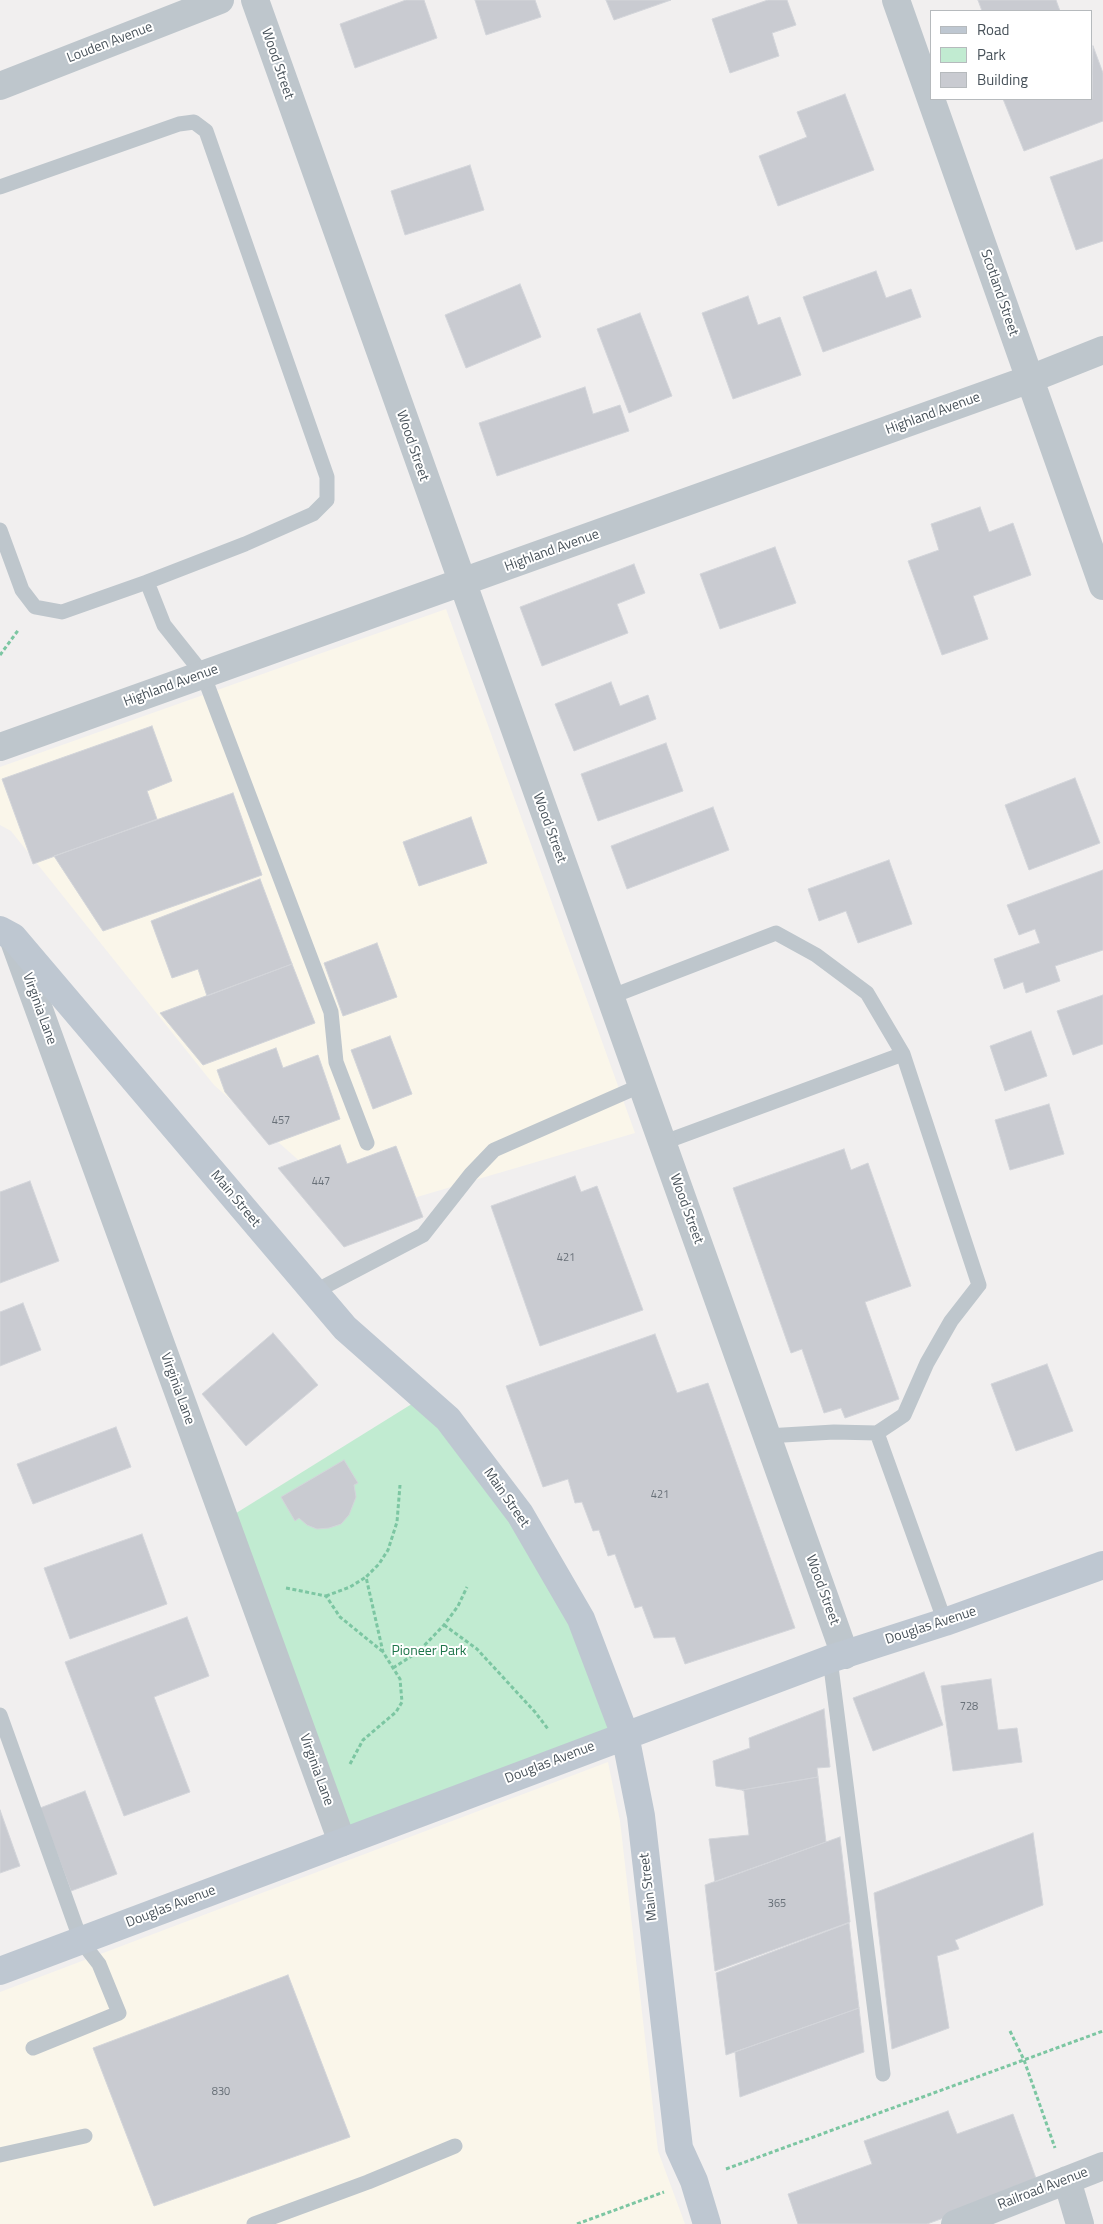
<!DOCTYPE html>
<style>
body{margin:0}
#map{position:relative;width:1103px;height:2224px;overflow:hidden;background:#f1efef;font-family:"Titillium Web",sans-serif}
canvas{display:block}
.legend{position:absolute;left:930px;top:10px;width:162px;height:90px;box-sizing:border-box;background:#fff;border:1px solid #b6babd;margin:0;padding:6px 9px;list-style:none;font-size:15px;color:#48525a}
.legend li{display:flex;align-items:center;gap:10px;height:25px}
.legend b{width:25px;border:1px solid #b6babd}
</style>
<div id="map">
<canvas width="1103" height="2224"></canvas>
<ul class="legend">
<li><b style="height:6px;background:#bec7d1"></b>Road</li>
<li><b style="height:14px;background:#c1ebd1"></b>Park</li>
<li><b style="height:14px;background:#c9cbd1"></b>Building</li>
</ul>
</div>
<script>
const context = document.querySelector('canvas').getContext('2d');
context.lineJoin = 'round';
function fill(path, color) { context.fillStyle = color; context.fill(path, 'evenodd'); }
const shape = rows => new Path2D(rows.map(r => 'M' + r).join(''));
function trace(path, color, width, dash) { context.strokeStyle = color; context.lineWidth = width; context.lineCap = dash ? 'butt' : 'round'; context.setLineDash(dash || []); context.stroke(path); }
function write(font, color, halo, rows, align = 'center') {
  context.font = font + ' "Titillium Web",sans-serif'; context.lineWidth = 4; context.setLineDash([]); context.textBaseline = 'middle'; context.strokeStyle = halo; context.fillStyle = color; for (const [text, x, y, turn = 0] of rows) {
    context.save(); context.translate(x, y); context.rotate((+turn || 0) * Math.PI / 180); context.textAlign = isNaN(turn) ? turn : align; if (halo) context.strokeText(text, 0, 0); context.fillText(text, 0, 0); context.restore();
  }
}
fill(shape([
 [446,609,635,1133,359,1214,214,1085,11,831,0,825,0,767],
 [608,1762,620,1821,658,2151,685,2224,0,2224,0,1992]
]), '#faf6ea');
fill(shape([
 [423,1397,520,1514,625,1735,342,1842,225,1520]
]), '#c1ebd1');
const building = shape([
 [406,0,424,0,437,38,355,68,340,24,406,0],
 [475,0,535,0,541,17,486,35,475,0],
 [606,0,671,0,614,20,606,0],
 [768,0,787,0,796,25,772,33,779,56,730,73,712,19,768,0],
 [978,0,1056,0,1060,11,982,11,978,0],
 [1093,46,1103,73,1103,121,1024,151,1003,99,1092,99,1093,46],
 [845,94,874,170,778,206,759,156,807,137,797,112,845,94],
 [1103,159,1103,241,1076,250,1050,177,1103,159],
 [470,165,484,210,405,235,391,191,470,165],
 [876,271,886,298,911,289,921,317,823,352,803,297,876,271],
 [520,284,541,337,466,368,445,315,520,284],
 [748,296,758,325,780,317,801,375,733,399,702,313,748,296],
 [640,313,672,396,629,413,597,329,640,313],
 [585,387,593,414,620,405,629,431,497,476,479,423,585,387],
 [980,507,989,532,1013,523,1031,575,973,596,988,639,942,655,908,561,939,550,931,524,980,507],
 [775,547,796,603,720,629,700,574,775,547],
 [634,564,645,593,617,604,628,633,542,666,520,607,634,564],
 [611,682,620,706,648,695,656,719,574,751,555,704,611,682],
 [152,726,172,781,147,791,157,819,33,864,2,779,152,726],
 [666,743,683,791,598,821,581,774,666,743],
 [1075,778,1100,843,1029,870,1005,805,1075,778],
 [233,793,262,875,103,931,54,856,233,793],
 [713,807,729,850,627,889,611,846,713,807],
 [471,817,487,863,419,886,403,842,471,817],
 [889,860,912,924,858,943,846,911,819,921,808,889,889,860],
 [1103,870,1103,950,1055,966,1060,981,1026,993,1023,982,1004,989,994,959,1040,943,1035,929,1019,935,1007,905,1103,870],
 [260,879,292,964,207,996,198,969,172,978,151,921,260,879],
 [377,943,397,997,343,1016,324,963,377,943],
 [292,964,315,1023,203,1065,160,1013,292,964],
 [1103,995,1103,1044,1073,1055,1057,1011,1103,995],
 [1031,1031,1047,1076,1005,1091,990,1046,1031,1031],
 [390,1036,412,1094,373,1109,351,1050,390,1036],
 [276,1048,283,1068,318,1055,340,1119,269,1145,225,1092,217,1070,276,1048],
 [1049,1104,1064,1154,1010,1170,995,1120,1049,1104],
 [340,1145,347,1164,396,1146,423,1217,344,1247,278,1168,340,1145],
 [844,1149,851,1170,868,1163,911,1286,865,1302,899,1399,845,1418,841,1408,824,1413,802,1349,791,1353,733,1188,844,1149],
 [575,1176,581,1192,597,1186,643,1310,540,1346,491,1206,575,1176],
 [30,1181,59,1261,0,1283,0,1192,30,1181],
 [23,1303,41,1350,0,1366,0,1312,23,1303],
 [273,1333,318,1385,246,1446,202,1394,273,1333],
 [655,1334,677,1393,708,1383,795,1628,685,1664,675,1637,654,1638,642,1606,635,1608,615,1554,608,1556,599,1530,593,1531,582,1502,575,1503,568,1479,543,1487,506,1386,655,1334],
 [1047,1364,1073,1431,1016,1451,991,1384,1047,1364],
 [116,1427,131,1467,33,1504,17,1464,116,1427],
 [344,1460,358,1483,354,1485,356,1497,349,1515,341,1524,329,1528,317,1529,307,1525,299,1518,295,1521,281,1497,344,1460],
 [142,1534,167,1604,70,1639,44,1568,142,1534],
 [187,1617,209,1676,154,1697,190,1792,124,1816,65,1662,187,1617],
 [924,1672,943,1725,873,1751,853,1698,924,1672],
 [991,1679,998,1730,1017,1728,1022,1762,953,1771,941,1686,991,1679],
 [824,1709,830,1767,817,1768,818,1777,742,1790,716,1786,713,1761,750,1748,749,1738,824,1709],
 [818,1777,826,1842,715,1882,709,1839,749,1835,744,1791,742,1790,818,1777],
 [85,1791,117,1874,71,1891,40,1808,85,1791],
 [0,1810,20,1866,0,1873,0,1810],
 [1033,1833,1043,1905,955,1940,959,1949,937,1956,949,2028,892,2049,874,1893,1033,1833],
 [840,1837,850,1922,715,1971,705,1885,840,1837],
 [849,1923,859,2008,726,2055,716,1973,849,1923],
 [288,1975,350,2137,154,2206,93,2048,288,1975],
 [859,2008,864,2052,740,2097,735,2052,859,2008],
 [948,2111,957,2134,1013,2114,1038,2184,927,2224,798,2224,788,2194,872,2164,864,2141,948,2111]
]);
fill(building, '#c9cbd1');
trace(building, '#d3d5da', 1);
trace(shape([
 [0,655,19,629],
 [286,1588,326,1596,340,1617,382,1651],
 [326,1596,350,1587,366,1577],
 [444,1625,477,1649,535,1712,548,1729],
 [393,1668,418,1652,444,1625,458,1606,467,1587],
 [350,1764,363,1740,396,1712,402,1702,400,1679,383,1652,366,1577,379,1564,388,1550,397,1522,400,1485],
 [1010,2031,1024,2060,1055,2148],
 [726,2169,1103,2031],
 [577,2224,664,2192]
]), '#7cc6a2', 3, [4, 2.5]);
trace(shape([
 [0,187,179,124,194,122,206,131,327,477,327,500,313,514,245,544,147,582],
 [0,530,22,590,35,607,62,612,147,582,164,625,203,674,331,1012,336,1062,367,1143],
 [610,997,776,933,816,955,867,993,903,1054,979,1285,951,1321,927,1363,904,1415,877,1433,834,1432,767,1436],
 [662,1143,903,1054],
 [314,1292,423,1235,471,1174,494,1150,642,1085],
 [877,1433,945,1622],
 [830,1659,883,2074],
 [0,1715,81,1941,99,1964,119,2013,33,2048],
 [0,2155,85,2136],
 [254,2224,368,2182,455,2146]
]), '#bec6cc', 15);
trace(shape([
 [255,0,845,1655],
 [896,0,1103,586],
 [0,86,220,0],
 [0,747,1030,379,1103,350],
 [13,938,342,1842],
 [1067,2180,1080,2224],
 [955,2224,1103,2166]
]), '#bec6cc', 28);
trace(shape([
 [0,930,13,937,345,1328,448,1419,520,1514,581,1619,625,1735,641,1816,679,2148,694,2181,707,2224],
 [0,1971,830,1659,945,1622,1103,1565]
]), '#bec7d1', 28);
write('11px', '#687078', null, [
 ["457",281,1121],
 ["447",321,1182],
 ["421",566,1258],
 ["421",660,1495],
 ["728",969,1707],
 ["365",777,1904],
 ["830",221,2092]
]);
write('14px', '#48525a', '#fff', [
 ["Louden Avenue",110,43,-21],
 ["Wood Street",277,64,71],
 ["Scotland Street",999,293,71],
 ["Highland Avenue",933,414,-20],
 ["Wood Street",412,446,71],
 ["Highland Avenue",552,551,-20],
 ["Highland Avenue",171,686,-20],
 ["Wood Street",549,828,70],
 ["Virginia Lane",39,1009,70],
 ["Main Street",235,1199,50],
 ["Wood Street",686,1209,70],
 ["Virginia Lane",177,1389,70],
 ["Main Street",506,1498,55],
 ["Wood Street",822,1590,70],
 ["Douglas Avenue",931,1626,-18],
 ["Douglas Avenue",550,1763,-21],
 ["Virginia Lane",316,1770,70],
 ["Main Street",649,1887,-97],
 ["Douglas Avenue",171,1907,-21],
 ["Railroad Avenue",1043,2189,-21]
]);
write('14px', '#1f764b', '#fff', [
 ["Pioneer Park",429,1652]
]);
</script>
